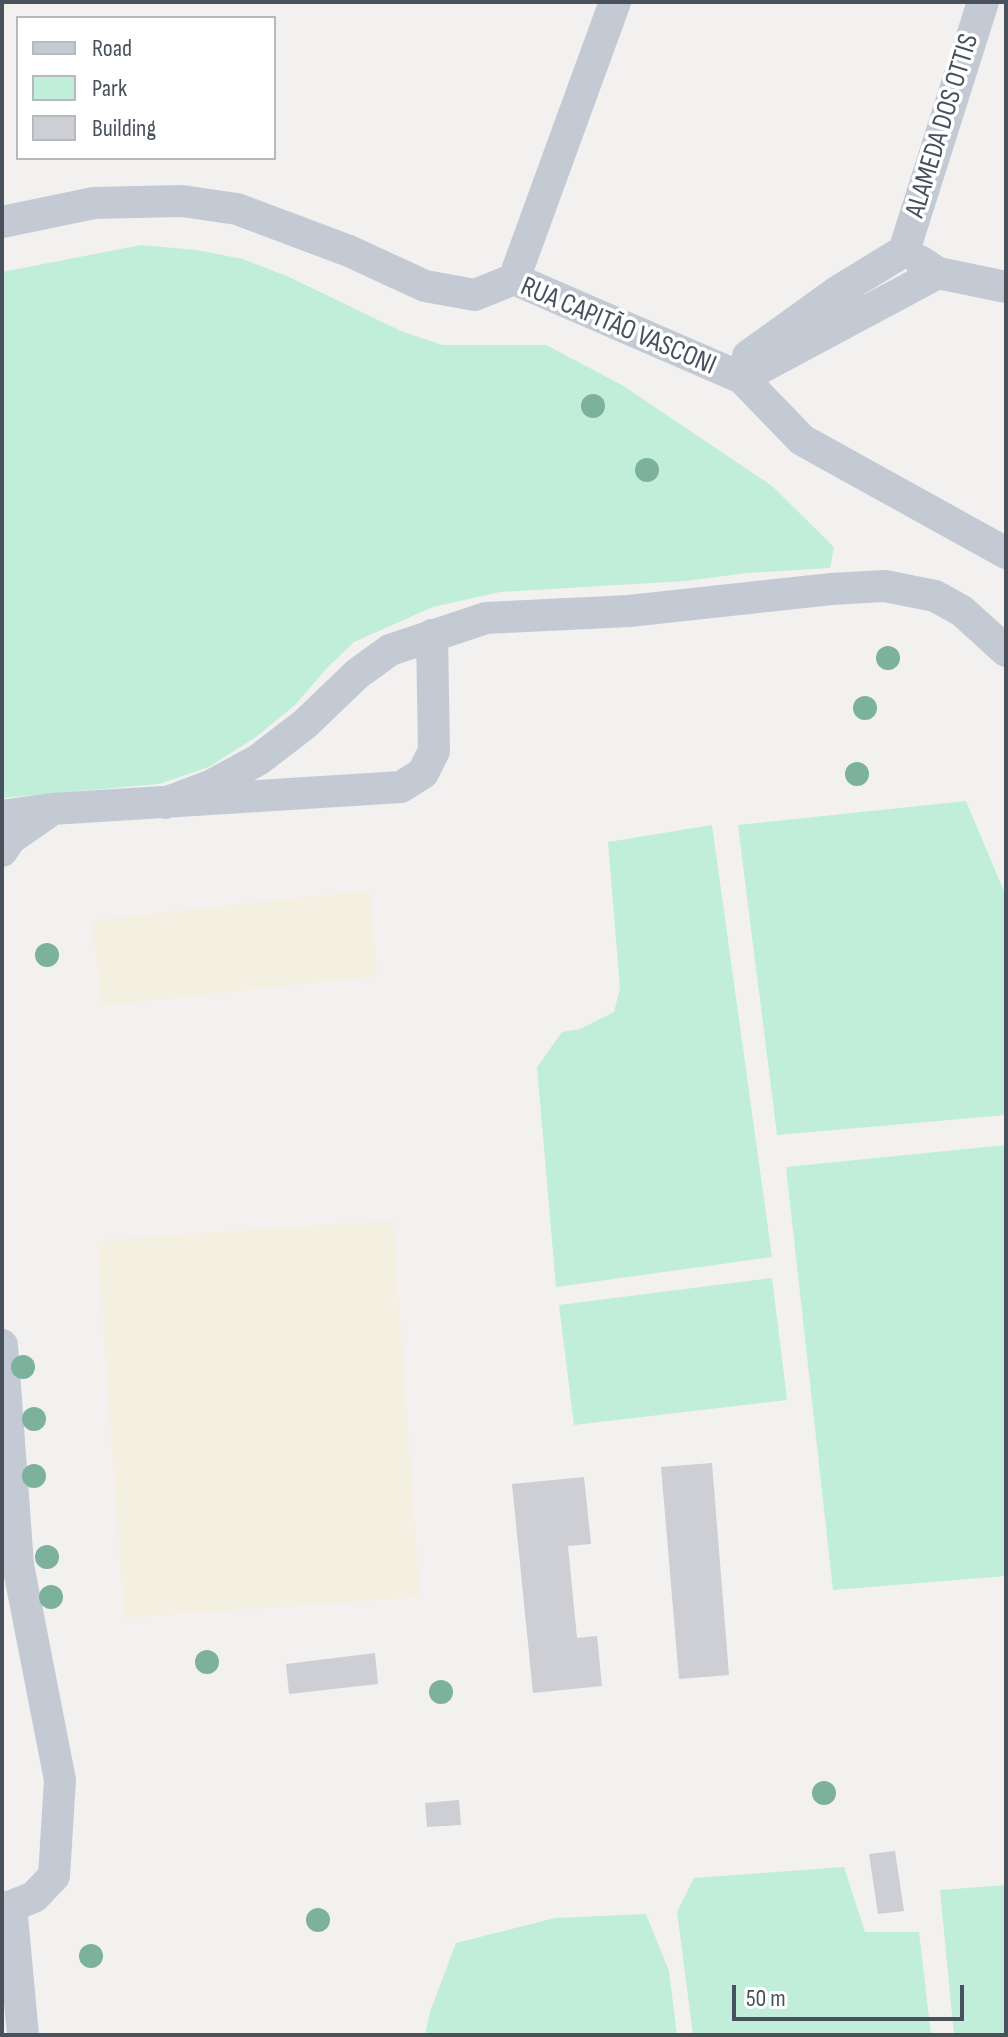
<!DOCTYPE html>
<meta charset="utf-8">
<style>
body{margin:0}
#map{position:relative;width:1008px;height:2037px;overflow:hidden;background:#f2f1f0;font-family:"Sofia Sans Condensed",sans-serif}
canvas{display:block}
.frame{position:absolute;inset:0;border:4px solid #49515d;pointer-events:none}
.legend{position:absolute;left:16px;top:16px;width:260px;height:144px;box-sizing:border-box;background:#fff;border:2px solid #b6b9be;margin:0;padding:10px 14px;list-style:none;font-size:24px;color:#49515d}
.legend li{display:flex;align-items:center;gap:16px;height:40px}
.legend b{width:40px;border:2px solid #b6b9be}
.scale{position:absolute;left:732px;top:1985px;width:232px;height:36px;box-sizing:border-box;border:4px solid #49515d;border-top:0;padding-left:10px;font-size:24px;line-height:28px;white-space:nowrap;color:#49515d;-webkit-text-stroke:6px #fff;paint-order:stroke}
</style>
<div id="map">
<canvas width="1008" height="2037"></canvas>
<div class="frame"></div>
<ul class="legend">
<li><b style="height:10px;background:#c4cad4"></b>Road</li>
<li><b style="height:22px;background:#c1eed8"></b>Park</li>
<li><b style="height:22px;background:#cdcfd4"></b>Building</li>
</ul>
<div class="scale">50 m</div>
</div>
<script>
const context = document.querySelector('canvas').getContext('2d');
context.lineJoin = 'round';
function fill(path, color) { context.fillStyle = color; context.fill(path, 'evenodd'); }
const shape = rows => new Path2D(rows.map(r => 'M' + r).join(''));
function trace(path, color, width, dash) { context.strokeStyle = color; context.lineWidth = width; context.lineCap = dash ? 'butt' : 'round'; context.setLineDash(dash || []); context.stroke(path); }
function write(font, color, halo, rows, align = 'center') {
  context.font = font + ' "Sofia Sans Condensed",sans-serif'; context.lineWidth = 7; context.setLineDash([]); context.textBaseline = 'middle'; context.strokeStyle = halo; context.fillStyle = color; for (const [text, x, y, turn = 0] of rows) {
    context.save(); context.translate(x, y); context.rotate((+turn || 0) * Math.PI / 180); context.textAlign = isNaN(turn) ? turn : align; if (halo) context.strokeText(text, 0, 0); context.fillText(text, 0, 0); context.restore();
  }
}
fill(shape([
 [141,245,196,250,243,259,289,277,403,332,443,345,546,345,622,385,772,486,834,547,830,568,747,573,686,581,500,592,433,607,354,642,327,668,295,705,256,737,209,767,159,784,2,798,2,272],
 [966,801,1006,896,1006,1115,777,1135,738,825],
 [712,825,772,1257,556,1287,537,1067,562,1032,580,1029,614,1012,620,988,608,842],
 [1006,1145,1006,1576,833,1590,786,1167],
 [772,1278,787,1400,574,1425,559,1305],
 [844,1867,865,1932,919,1932,931,2035,693,2035,677,1912,694,1878],
 [1006,1885,1006,2035,954,2035,940,1890],
 [646,1914,669,1971,677,2035,425,2035,430,2012,456,1943,555,1918]
]), '#c1eed8');
fill(shape([
 [369,890,378,976,102,1006,92,920],
 [393,1220,420,1597,124,1618,97,1240]
]), '#f3f0e2');
fill(shape([
 [712,1463,729,1675,679,1679,661,1467],
 [584,1477,591,1544,568,1546,577,1638,597,1636,602,1686,533,1693,512,1484],
 [375,1653,378,1684,289,1694,286,1664],
 [459,1800,461,1825,427,1827,425,1803],
 [895,1851,904,1911,878,1914,869,1854]
]), '#cdcfd4');
trace(shape([
 [2,222,94,203,182,201,237,209,349,251,425,286,475,295,514,279,742,378,802,440,1006,553],
 [904,251,983,2],
 [920,261,938,273,1006,287],
 [514,279,615,2],
 [748,356,837,292,904,251],
 [742,378,938,273],
 [165,803,210,786,258,760,305,724,357,674,390,650,486,618,629,611,831,589,885,586,935,596,962,611,1006,651],
 [2,816,52,809,401,787,423,773,434,751,432,635],
 [2,851,11,838,50,811],
 [2,1345,18,1565,60,1780,54,1876,34,1897,2,1910],
 [11,1906,23,2035]
]), '#c4cad4', 32);
context.fillStyle = '#7cb19d';
for (const [x, y] of [
 [593,406],
 [647,470],
 [888,658],
 [865,708],
 [857,774],
 [47,955],
 [23,1367],
 [34,1419],
 [34,1476],
 [47,1557],
 [51,1597],
 [207,1662],
 [441,1692],
 [824,1793],
 [318,1920],
 [91,1956]
]) { context.beginPath(); context.arc(x, y, 12, 0, 2 * Math.PI); context.fill(); }
write('28px', '#49515d', '#fff', [
 ["ALAMEDA DOS OTTIS",943,126,-73],
 ["RUA CAPITÃO VASCONI",618,327,23]
]);
</script>
